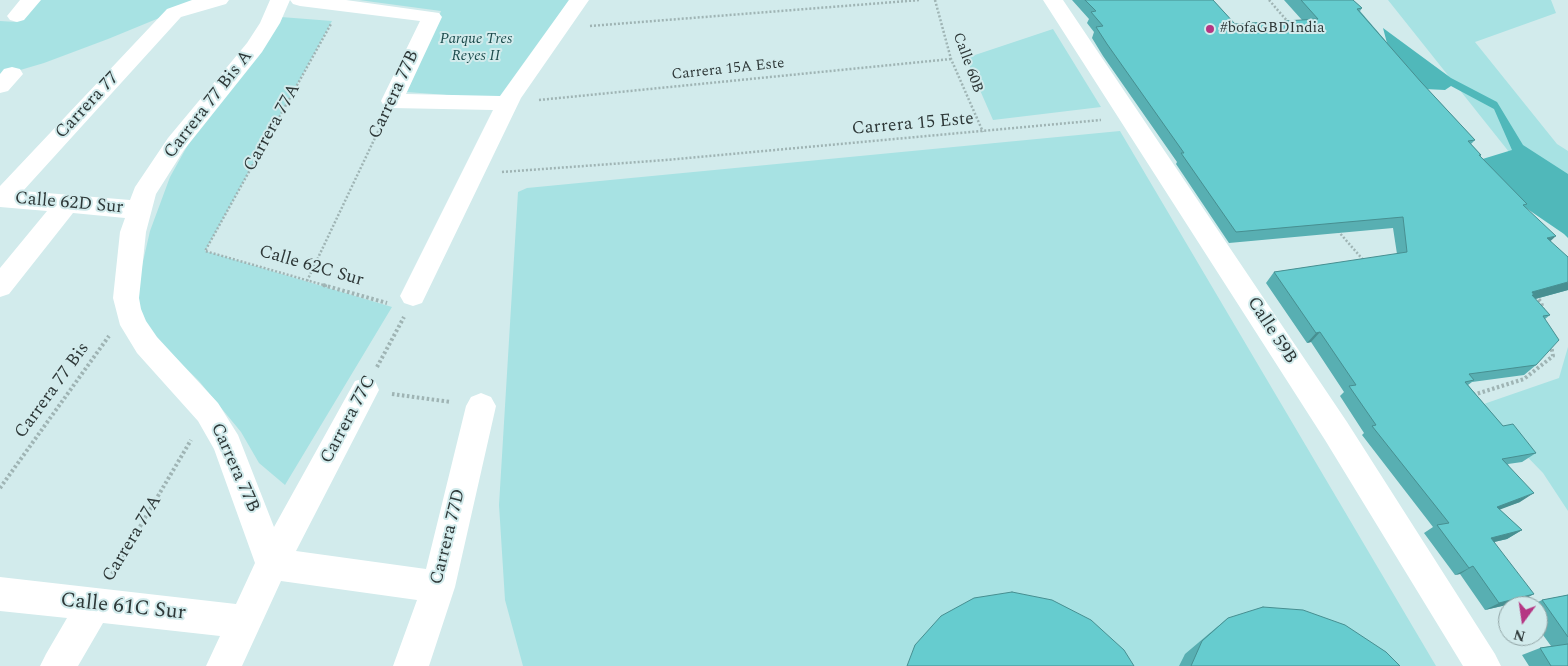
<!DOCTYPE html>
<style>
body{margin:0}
#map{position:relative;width:1568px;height:666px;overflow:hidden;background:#d2ebec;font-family:Spectral,serif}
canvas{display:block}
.north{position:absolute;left:1498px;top:596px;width:50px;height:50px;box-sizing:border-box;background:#d2ebec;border:1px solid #90a3a4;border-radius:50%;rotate:194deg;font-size:14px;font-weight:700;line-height:20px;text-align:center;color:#2e3838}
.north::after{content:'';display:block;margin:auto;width:18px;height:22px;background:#b53683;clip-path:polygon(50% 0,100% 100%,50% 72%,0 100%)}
</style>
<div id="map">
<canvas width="1568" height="666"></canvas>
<div class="north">N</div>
</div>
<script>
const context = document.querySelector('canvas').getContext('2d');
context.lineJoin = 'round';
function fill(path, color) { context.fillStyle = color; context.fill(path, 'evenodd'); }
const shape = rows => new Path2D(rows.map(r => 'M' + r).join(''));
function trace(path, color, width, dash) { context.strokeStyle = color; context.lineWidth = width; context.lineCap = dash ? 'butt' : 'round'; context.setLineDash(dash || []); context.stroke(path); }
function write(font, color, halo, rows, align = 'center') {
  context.font = font + ' Spectral,serif'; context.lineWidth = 4; context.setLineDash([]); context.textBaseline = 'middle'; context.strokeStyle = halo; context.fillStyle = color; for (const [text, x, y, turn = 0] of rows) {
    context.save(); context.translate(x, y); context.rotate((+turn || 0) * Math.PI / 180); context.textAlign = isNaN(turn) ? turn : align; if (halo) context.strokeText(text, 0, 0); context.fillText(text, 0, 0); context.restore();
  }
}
fill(shape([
 [39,0,203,0,108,39,44,63,0,76,0,21,16,22],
 [359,0,569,0,501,99,407,92,441,11],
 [1388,0,1551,0,1556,13,1475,42,1557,144,1568,151,1568,226],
 [281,17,332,21,205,251,392,307,285,485,259,463,241,432,199,381,159,342,139,315,136,292,150,231,170,177,190,141],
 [1053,29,1101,107,993,120,966,58],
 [1120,131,1436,666,523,666,505,600,499,505,518,192,527,188],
 [1568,347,1568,511,1543,473,1478,406,1559,378]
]), '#a7e2e3');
fill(shape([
 [1383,28,1451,78,1497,102,1523,145,1568,174,1568,238,1564,234,1463,165,1512,150,1494,109,1451,86,1445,90,1425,89,1392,62]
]), '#50b8ba');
trace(shape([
 [935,0,951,59,983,132],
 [1269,0,1288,22],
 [590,26,920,0],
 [539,100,951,59],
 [502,172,666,160,1101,120],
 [1338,231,1365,262],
 [307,281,383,121],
 [327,286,205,251,331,24]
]), '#9fb4b4', 2.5, [2, 2]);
trace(shape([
 [323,285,387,303],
 [1535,296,1541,302,1543,310],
 [377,367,404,317],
 [392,394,451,402],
 [1473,395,1524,379,1553,356,1551,345],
 [0,488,109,336],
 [112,574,191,440]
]), '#9fb4b4', 4, [2.5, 2.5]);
fill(shape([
 [20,0,41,0,24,20,17,22,10,20,7,16,20,0],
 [192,0,229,0,226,4,181,17,23,191,130,200,135,187,168,138,247,43,260,23,270,0,290,0,280,23,262,52,184,150,156,194,146,232,139,298,141,309,146,321,157,337,218,403,238,435,274,527,355,381,365,378,375,381,379,390,296,551,426,569,466,406,471,397,481,393,491,397,496,406,455,587,429,666,393,666,417,600,281,581,242,666,206,666,220,636,103,623,78,666,40,666,46,654,67,618,0,611,0,577,236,604,255,563,214,449,198,421,137,353,120,325,113,298,120,232,125,218,73,213,9,294,0,297,0,268,47,211,0,207,0,186,167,9,192,0],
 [290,0,346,0,439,13,442,17,406,94,500,96,569,0,589,0,521,98,422,303,413,306,404,303,400,296,493,110,392,108,384,106,381,101,420,21,300,6,293,4,290,0],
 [1043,0,1063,0,1347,422,1495,654,1501,666,1463,666,1325,440,1043,0],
 [12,67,20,69,23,74,8,91,0,93,0,74,4,69,12,67]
]), '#fff');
fill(shape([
 [1072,0,1213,0,1235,24,1302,20,1284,0,1353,0,1362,8,1360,11,1421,82,1475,140,1471,144,1481,155,1480,157,1525,207,1551,241,1568,290,1535,299,1550,315,1545,319,1536,365,1524,375,1472,382,1468,385,1503,426,1536,453,1522,462,1508,464,1520,502,1499,509,1522,530,1507,539,1494,542,1519,602,1485,610,1460,574,1455,575,1424,533,1433,527,1362,435,1364,433,1340,396,1344,392,1311,342,1307,343,1266,283,1274,272,1397,254,1393,228,1229,243,1176,164,1177,162,1103,56,1092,38,1094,32,1087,23,1089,19],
 [1568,595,1568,666,1529,666,1522,655,1540,648,1551,646,1538,628,1538,606,1530,606,1542,600],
 [1228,618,1400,666,1179,666,1185,654,1211,632]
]), '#58afb2');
fill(shape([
 [1556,236,1544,247,1547,238],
 [1568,282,1568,290,1528,301,1532,292],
 [1320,332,1311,342,1307,343,1316,333],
 [1534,493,1520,502,1483,516,1497,507],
 [1522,530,1507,539,1477,546,1491,538],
 [1473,566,1460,574,1455,575],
 [1534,594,1519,602,1485,610,1499,603]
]), '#478f91');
const building = shape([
 [1085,0,1213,0,1235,24,1318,19,1301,0,1353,0,1362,8,1357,9,1421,82,1475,140,1468,141,1481,155,1479,155,1527,204,1523,205,1556,236,1547,238,1568,257,1568,282,1532,292,1534,295,1532,295,1550,315,1543,316,1559,340,1536,365,1469,374,1474,380,1465,382,1503,426,1513,424,1536,453,1502,459,1534,493,1497,507,1522,530,1491,538,1534,594,1499,603,1473,566,1469,568,1437,525,1449,523,1372,426,1376,425,1349,386,1356,385,1320,332,1316,333,1274,272,1407,252,1403,217,1236,232,1181,153,1184,153,1107,44,1096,27,1103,26,1091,12,1096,11,1085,0],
 [1012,592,1052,600,1091,620,1124,650,1134,666,907,666,915,645,941,616,974,598,1012,592],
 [1568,595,1568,637,1542,600,1568,595],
 [1263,607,1303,610,1345,625,1386,652,1400,666,1191,666,1202,641,1228,618,1263,607],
 [1568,644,1568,666,1551,666,1540,648,1568,644]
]);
fill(building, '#66cccf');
trace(building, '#478f91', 1);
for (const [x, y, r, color] of [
 [1210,29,5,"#b53683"]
]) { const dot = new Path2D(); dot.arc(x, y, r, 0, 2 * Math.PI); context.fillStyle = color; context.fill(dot); trace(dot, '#d2ebec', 2); }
write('15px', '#2e3838', '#d2ebec', [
 ["#bofaGBDIndia",1220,29]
], 'left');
write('italic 15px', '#1d4c4d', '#d2ebec', [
 ["Parque Tres",476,40],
 ["Reyes II",476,57]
]);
write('15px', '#2e3838', '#d2ebec', [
 ["Calle 60B",967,63,70],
 ["Carrera 15A Este",728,70,-6]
]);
write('18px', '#2e3838', '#d2ebec', [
 ["Carrera 77B",395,95,-65],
 ["Carrera 77 Bis A",209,105,-52],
 ["Carrera 77",88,106,-47],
 ["Carrera 15 Este",913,125,-5],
 ["Carrera 77A",273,128,-61],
 ["Calle 62D Sur",69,204,5],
 ["Calle 62C Sur",311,267,16],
 ["Calle 59B",1271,331,57],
 ["Carrera 77 Bis",53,391,-54],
 ["Carrera 77C",349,420,-62],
 ["Carrera 77B",234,468,66],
 ["Carrera 77D",449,537,-76],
 ["Carrera 77A",133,539,-59]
]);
write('21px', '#2e3838', '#d2ebec', [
 ["Calle 61C Sur",123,608,6]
]);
</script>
